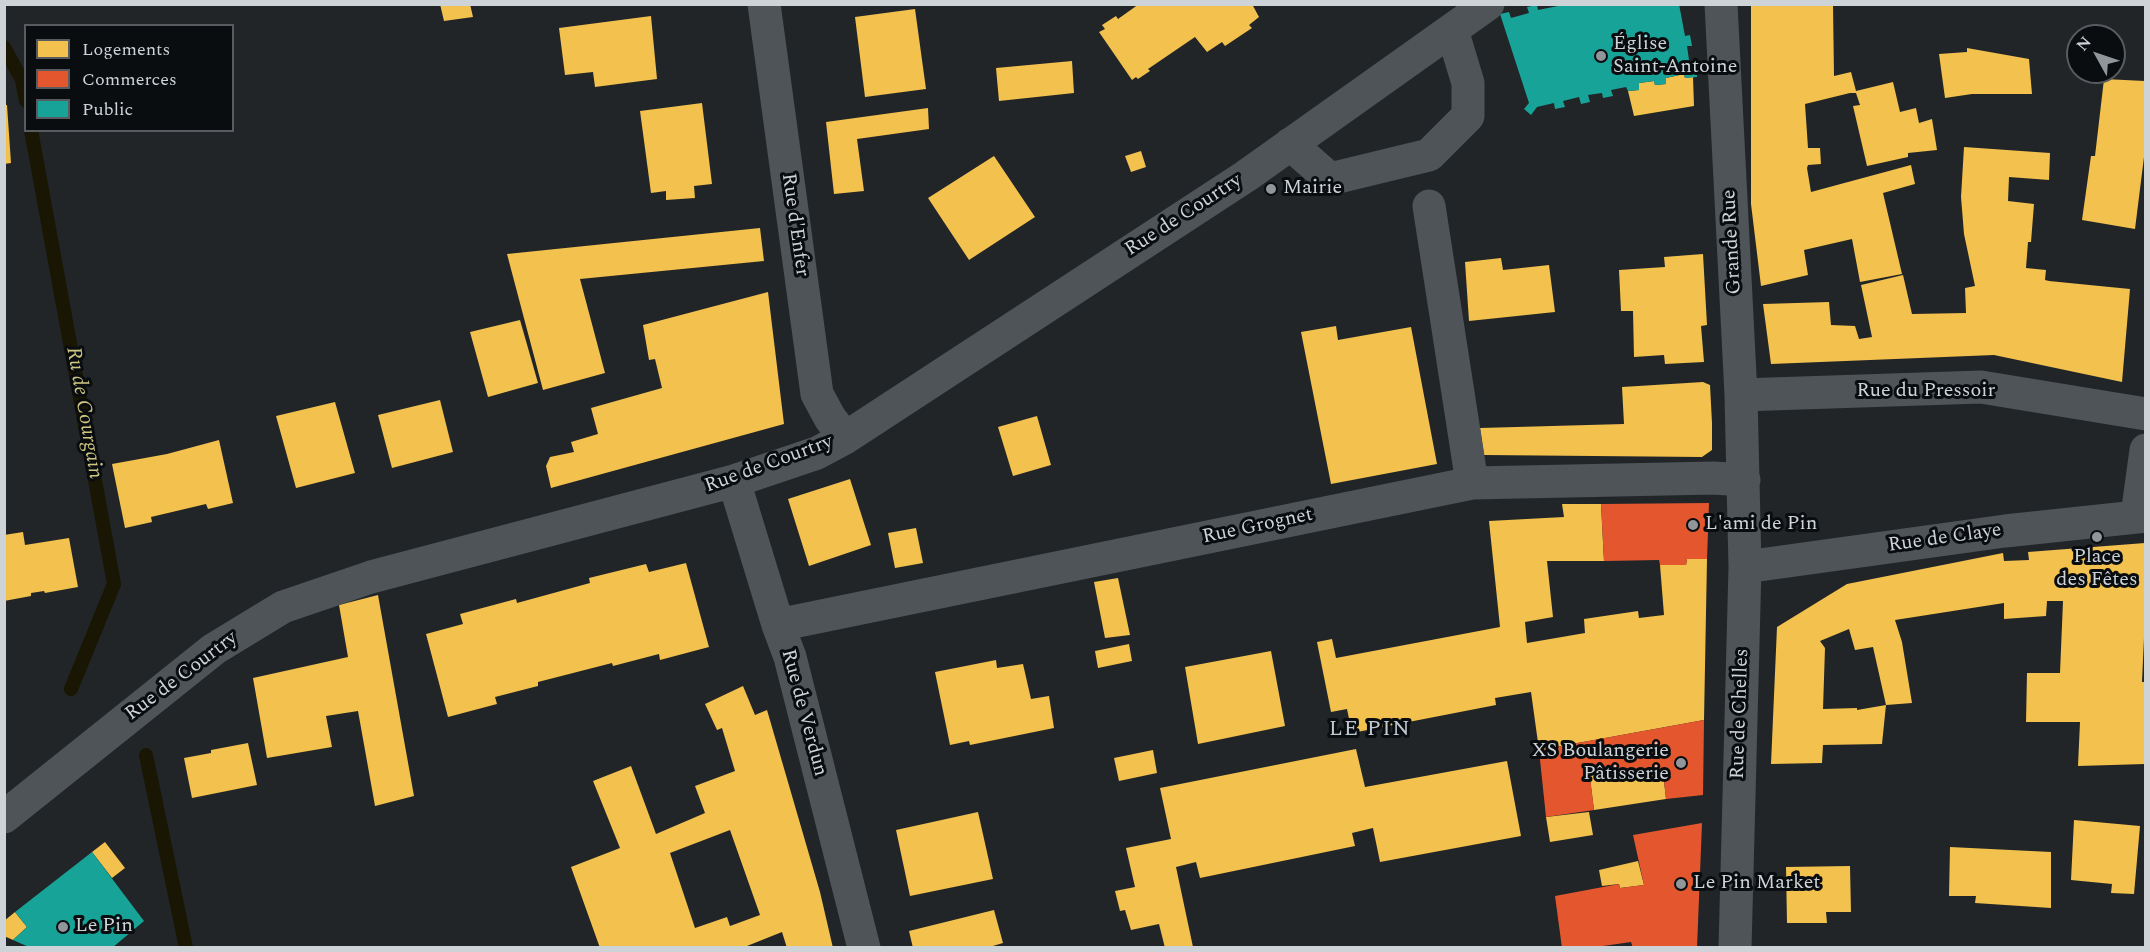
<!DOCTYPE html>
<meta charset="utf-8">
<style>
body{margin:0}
#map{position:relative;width:2150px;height:952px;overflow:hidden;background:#212528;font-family:Spectral,serif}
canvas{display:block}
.frame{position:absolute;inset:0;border:6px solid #ced3d7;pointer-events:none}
.legend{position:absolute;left:24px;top:24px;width:210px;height:108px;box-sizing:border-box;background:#0a0d10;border:2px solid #585c60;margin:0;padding:8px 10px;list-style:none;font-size:18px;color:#ced3d7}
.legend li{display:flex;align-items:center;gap:12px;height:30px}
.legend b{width:30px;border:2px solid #585c60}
.north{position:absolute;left:2066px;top:24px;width:60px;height:60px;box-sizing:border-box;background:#0a0d10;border:2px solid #585c60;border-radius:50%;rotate:310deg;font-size:16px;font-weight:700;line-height:24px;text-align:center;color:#ced3d7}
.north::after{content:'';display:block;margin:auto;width:21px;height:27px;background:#91969a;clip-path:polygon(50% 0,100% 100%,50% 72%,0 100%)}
</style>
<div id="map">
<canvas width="2150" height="952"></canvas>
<div class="frame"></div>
<ul class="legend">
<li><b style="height:16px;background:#f2c14e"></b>Logements</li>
<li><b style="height:16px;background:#e4572e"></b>Commerces</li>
<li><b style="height:16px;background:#17a398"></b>Public</li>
</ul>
<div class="north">N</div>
</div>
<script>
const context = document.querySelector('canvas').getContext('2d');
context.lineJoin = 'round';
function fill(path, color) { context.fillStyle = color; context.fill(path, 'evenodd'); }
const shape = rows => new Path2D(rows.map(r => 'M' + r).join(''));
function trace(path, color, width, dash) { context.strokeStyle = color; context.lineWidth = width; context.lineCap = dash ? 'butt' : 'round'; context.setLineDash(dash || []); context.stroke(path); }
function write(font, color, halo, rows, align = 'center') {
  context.font = font + ' Spectral,serif'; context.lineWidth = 6; context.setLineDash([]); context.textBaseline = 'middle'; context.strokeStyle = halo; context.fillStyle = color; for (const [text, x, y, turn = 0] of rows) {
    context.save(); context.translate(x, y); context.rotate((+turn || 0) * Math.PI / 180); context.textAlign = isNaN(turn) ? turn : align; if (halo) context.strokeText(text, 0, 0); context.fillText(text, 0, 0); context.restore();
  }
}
fill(shape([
 [440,4,470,4,473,17,444,21],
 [1139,4,1252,4,1259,17,1249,25,1252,28,1225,46,1222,42,1207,52,1195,37,1148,69,1150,71,1138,79,1136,77,1132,80,1099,32,1105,29,1102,25,1116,16,1118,19],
 [1751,5,1833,5,1834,76,1851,72,1856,91,1893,82,1900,112,1916,108,1919,123,1932,119,1937,150,1908,153,1908,157,1867,166,1853,106,1860,105,1856,93,1850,93,1805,104,1808,148,1820,148,1821,164,1808,165,1807,168,1811,192,1911,165,1915,184,1883,193,1902,274,1860,282,1852,239,1804,250,1808,275,1761,286,1751,204],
 [915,9,926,89,865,97,855,17],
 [651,16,657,79,595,87,593,72,565,75,559,28],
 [1967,48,2029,59,2032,94,1972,94,1945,98,1939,54,1967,52],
 [1072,61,1074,93,999,101,996,68],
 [1684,74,1685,78,1693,77,1694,106,1634,116,1628,91,1639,90,1639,83,1654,81,1655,85,1666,84,1666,78],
 [2104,79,2145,81,2145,149,2135,229,2082,220,2091,156,2095,156],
 [702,103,712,184,694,186,695,198,666,200,666,191,651,193,640,111],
 [4,105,7,105,11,163,4,164],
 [928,108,929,129,857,139,864,191,834,194,826,122],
 [1964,147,2050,153,2049,180,2009,177,2008,201,2034,204,2031,242,2028,242,2026,268,2046,270,2045,280,2049,281,2130,289,2122,382,1994,355,1771,364,1763,304,1829,302,1831,325,1855,326,1859,339,1872,337,1861,285,1903,275,1912,314,1966,313,1965,288,1975,286,1964,234,1961,197],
 [1141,151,1146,167,1131,172,1125,156],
 [994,156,1035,217,969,260,928,198],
 [760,228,764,261,580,279,605,373,543,390,507,254],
 [1703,254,1707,325,1701,326,1704,362,1665,364,1664,355,1634,357,1633,311,1621,311,1619,270,1665,267,1664,257],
 [1501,258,1503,270,1549,265,1555,312,1469,321,1465,262],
 [768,292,784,424,551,488,546,466,550,457,574,452,571,442,598,434,591,408,662,388,655,359,649,360,643,325],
 [520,320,538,383,488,397,470,332],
 [1336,326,1338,340,1411,327,1437,464,1331,484,1301,332],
 [1703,382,1710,385,1712,423,1712,450,1702,457,1484,455,1480,428,1624,424,1622,387],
 [440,400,453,452,392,468,378,415],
 [335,402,355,473,296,488,276,416],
 [1037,416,1051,465,1013,476,998,427],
 [219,440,233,503,208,509,206,504,151,517,152,522,125,528,112,464,167,454],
 [850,479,871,545,809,566,788,499],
 [1562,504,1601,504,1604,561,1547,561,1553,617,1525,622,1527,643,1585,633,1584,619,1638,611,1639,618,1664,615,1660,565,1686,565,1687,559,1707,559,1704,720,1539,750,1531,692,1495,698,1496,705,1352,733,1347,709,1331,712,1317,642,1332,639,1336,658,1500,627,1489,521,1564,517],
 [916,528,923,563,895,568,888,533],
 [23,532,25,545,69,538,78,587,45,593,44,591,31,593,31,596,4,601,4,535],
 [2145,543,2145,616,2142,682,2145,682,2145,764,2078,766,2080,722,2026,722,2027,673,2060,673,2063,601,2047,601,2046,616,2004,619,2004,603,1895,620,1902,642,1912,703,1886,705,1873,647,1855,650,1849,629,1820,641,1825,648,1823,709,1857,708,1857,710,1886,705,1882,744,1823,745,1822,763,1771,764,1777,627,1847,584,2003,553,2004,561,2029,560,2028,552],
 [686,563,709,647,660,660,659,654,613,666,612,663,538,682,538,686,495,697,497,704,448,717,426,634,463,624,460,614,516,599,517,603,590,583,589,578,646,564,649,572],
 [1118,578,1130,635,1105,638,1094,582],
 [378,595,414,796,375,806,358,711,326,716,332,747,267,758,253,678,348,657,339,605],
 [1129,644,1132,661,1098,668,1095,651],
 [1271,651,1285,726,1198,744,1185,667],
 [996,660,997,668,1023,664,1031,699,1049,696,1054,728,970,745,969,741,950,745,935,672],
 [743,686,755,715,767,710,820,892,833,948,787,948,782,932,742,948,600,948,571,867,620,848,593,781,631,766,656,834,705,813,695,786,735,771,722,728,717,730,705,704],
 [730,830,760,915,730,926,727,917,695,928,670,853],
 [248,743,257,785,192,798,184,758,211,753,211,750],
 [1356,749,1365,787,1507,761,1521,836,1380,862,1373,828,1352,833,1355,846,1200,878,1196,862,1176,867,1193,947,1165,948,1159,924,1131,930,1125,910,1120,911,1115,891,1135,887,1126,848,1171,839,1160,788],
 [1153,750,1157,773,1119,781,1114,758],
 [1589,770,1663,772,1666,799,1594,810],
 [978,812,993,879,910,896,896,830],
 [1589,812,1593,835,1550,842,1546,817],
 [2074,820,2140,826,2134,894,2111,893,2112,884,2071,880],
 [105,842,125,868,112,878,92,852],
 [1950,847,2051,852,2051,908,1975,903,1976,896,1949,896],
 [1638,861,1644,885,1620,888,1619,884,1602,886,1599,870],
 [1850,866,1851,912,1826,912,1827,923,1787,923,1786,867],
 [994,910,1003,943,986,948,913,948,909,931],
 [15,912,27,927,13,940,4,936,4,921]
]), '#f2c14e');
fill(shape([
 [1709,503,1707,559,1687,559,1686,565,1660,565,1659,560,1604,561,1601,504],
 [1704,720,1703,795,1666,799,1663,772,1589,770,1594,810,1546,817,1539,750],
 [1702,823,1697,948,1633,948,1631,942,1589,948,1562,948,1555,896,1619,884,1620,888,1644,885,1633,835]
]), '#e4572e');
fill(shape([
 [1557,4,1679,4,1685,36,1690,35,1692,46,1687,46,1690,67,1697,66,1697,77,1685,78,1684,74,1666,78,1666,84,1655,85,1654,81,1639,83,1639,90,1628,91,1626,87,1611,90,1613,96,1603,98,1602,93,1588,95,1590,102,1581,104,1579,97,1563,101,1565,107,1555,109,1554,103,1537,107,1531,115,1524,109,1529,103,1500,14,1509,12,1511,18,1529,13,1527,7,1537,5,1538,10,1558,6],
 [92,852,144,921,112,948,31,948,13,940,27,927,15,912]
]), '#17a398');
trace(shape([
 [4,47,22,80,26,101],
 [31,130,114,584,71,689],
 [146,755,186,948]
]), '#1a1604', 14);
trace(shape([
 [764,4,817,394,830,418,845,438],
 [1721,4,1741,395,1745,567,1735,948],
 [1290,144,1330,179,1429,155,1468,116,1468,83,1452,30],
 [1429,206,1472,483],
 [1741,395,1981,387,2146,414],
 [734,481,778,625,790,657,864,948],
 [2137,516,2146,450],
 [1745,567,2005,531,2146,516],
 [778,625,1472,483,1714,478,1744,480],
 [4,817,214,649,283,607,371,577,734,481,817,453,845,438,1246,176,1488,4]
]), '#4f5458', 33);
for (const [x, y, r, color] of [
 [1601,56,6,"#91969a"],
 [1271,189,6,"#91969a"],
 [1693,525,6,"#91969a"],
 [2097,537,6,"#91969a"],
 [1681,763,6,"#91969a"],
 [1681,884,6,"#91969a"],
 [63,927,6,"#91969a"]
]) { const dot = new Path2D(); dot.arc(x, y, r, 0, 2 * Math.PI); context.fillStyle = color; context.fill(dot); trace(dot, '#0a0d10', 2); }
write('20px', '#ced3d7', '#0a0d10', [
 ["Église",1613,45],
 ["Saint-Antoine",1613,68],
 ["Mairie",1283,189],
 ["L'ami de Pin",1705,525],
 ["Place",2097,558,"center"],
 ["des Fêtes",2097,581,"center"],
 ["XS Boulangerie",1669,752,"right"],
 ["Pâtisserie",1669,775,"right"],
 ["Le Pin Market",1693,884],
 ["Le Pin",75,927]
], 'left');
write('20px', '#ced3d7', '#0a0d10', [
 ["Rue de Courtry",1184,216,-33],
 ["Rue d'Enfer",794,225,82],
 ["Grande Rue",1733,242,-93],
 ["Rue du Pressoir",1926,392],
 ["Rue de Courtry",769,465,-20],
 ["Rue Grognet",1258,527,-12],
 ["Rue de Claye",1945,539,-8],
 ["Rue de Courtry",182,677,-37],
 ["Rue de Verdun",803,713,75],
 ["Rue de Chelles",1741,714,-88]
]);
write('italic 21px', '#cec680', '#0a0d10', [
 ["Ru de Courgain",83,413,80]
]);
context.letterSpacing = '1.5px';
write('22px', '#bfc8d1', '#0a0d10', [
 ["LE PIN",1370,731]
]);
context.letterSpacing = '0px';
</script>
